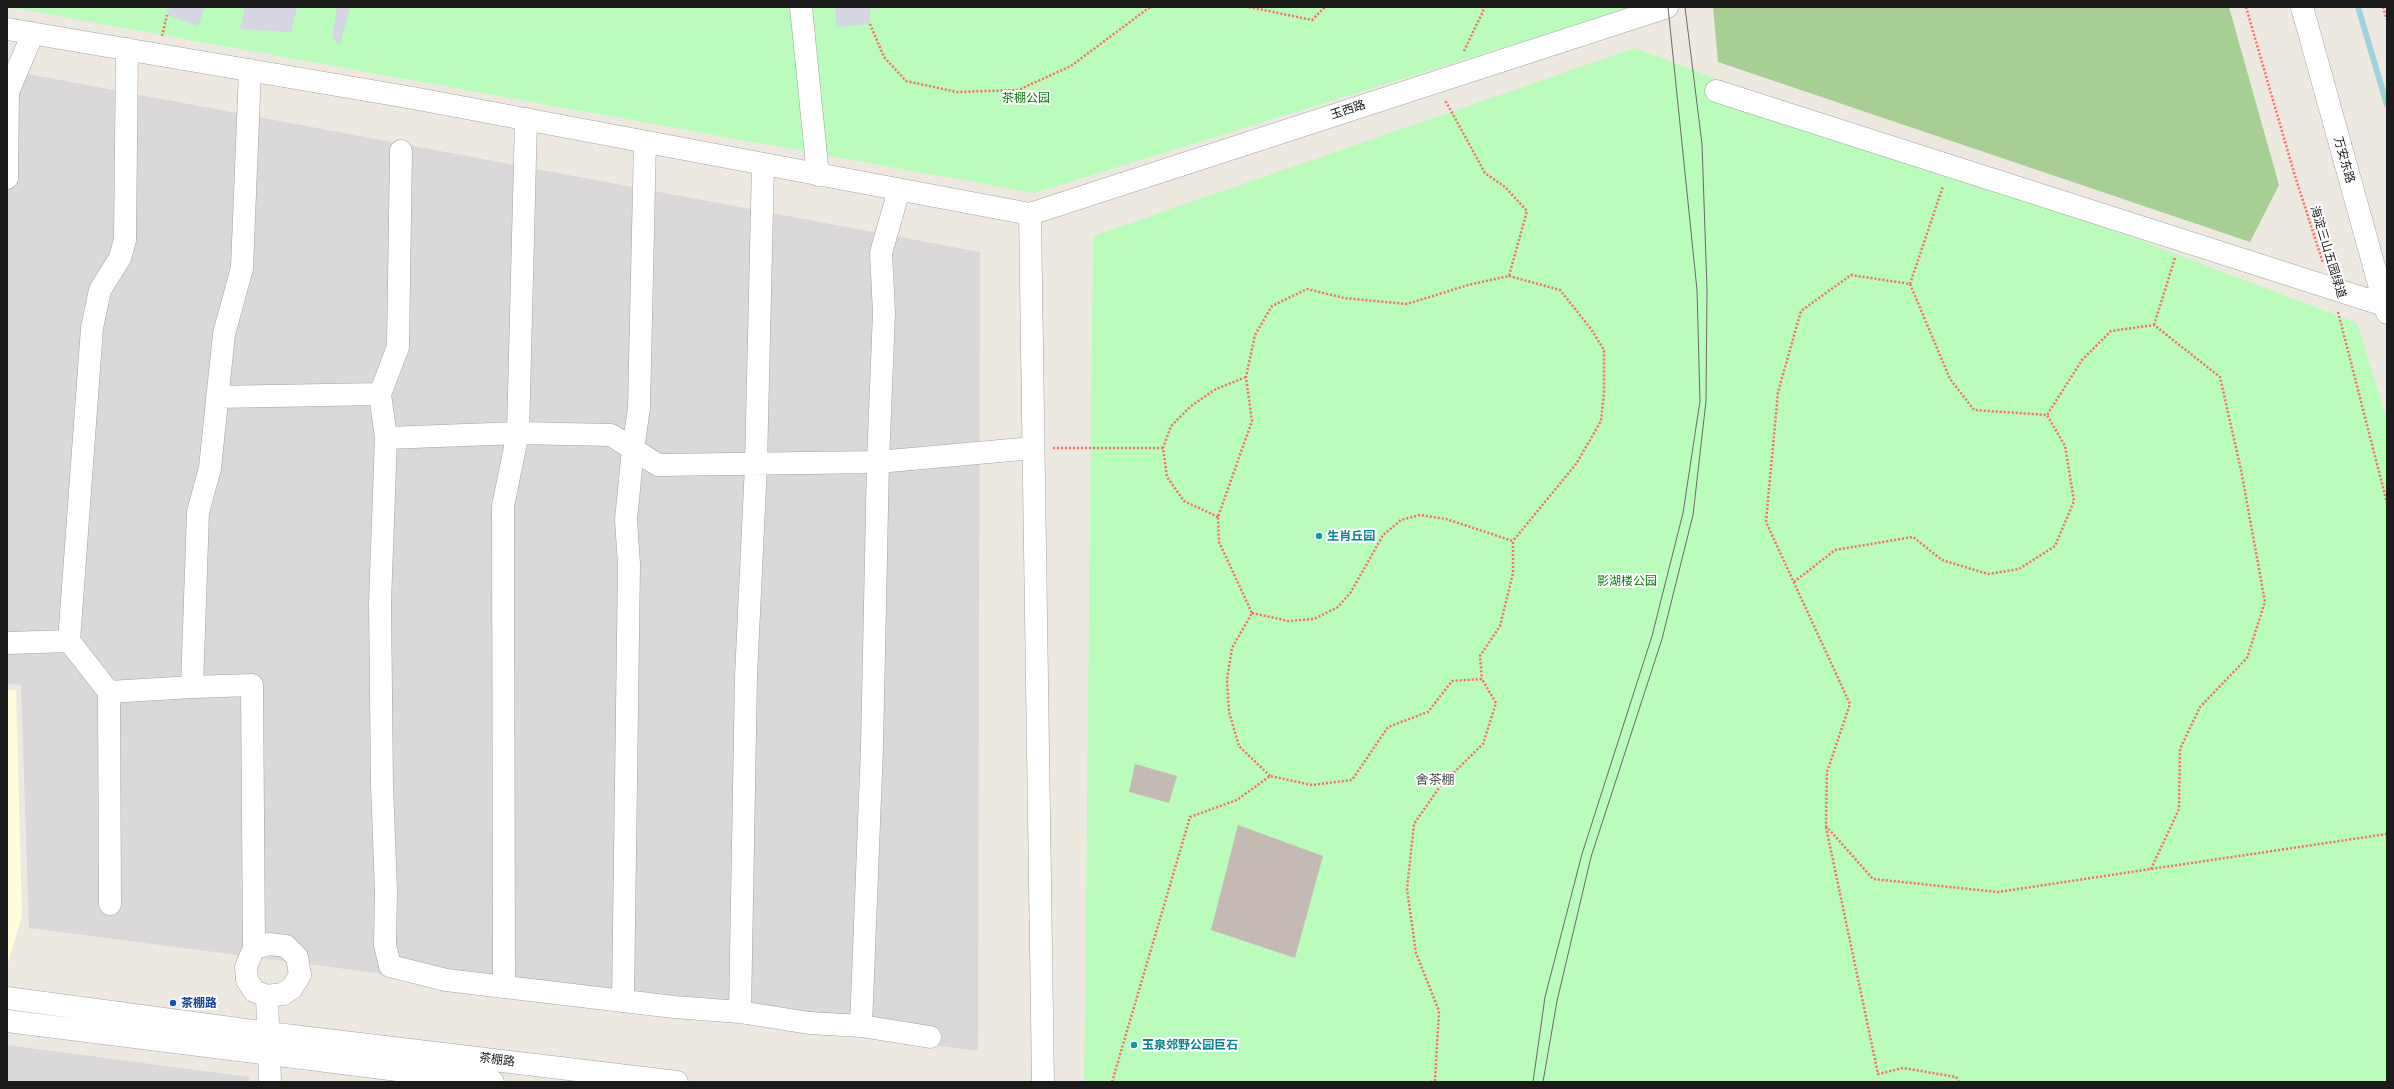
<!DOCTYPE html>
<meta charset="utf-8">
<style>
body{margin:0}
#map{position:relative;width:2394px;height:1089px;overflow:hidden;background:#eee9e0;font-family:Quicksand,sans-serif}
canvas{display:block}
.frame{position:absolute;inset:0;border:8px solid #1b1b1b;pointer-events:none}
</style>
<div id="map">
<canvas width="2394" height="1089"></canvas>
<div class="frame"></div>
</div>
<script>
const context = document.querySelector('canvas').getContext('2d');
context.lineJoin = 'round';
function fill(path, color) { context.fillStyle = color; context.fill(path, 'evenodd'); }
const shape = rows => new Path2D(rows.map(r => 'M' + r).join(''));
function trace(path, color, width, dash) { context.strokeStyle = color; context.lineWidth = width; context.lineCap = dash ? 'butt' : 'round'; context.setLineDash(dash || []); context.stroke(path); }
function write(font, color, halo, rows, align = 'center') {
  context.font = font + ' Quicksand,"Noto Sans SC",sans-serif'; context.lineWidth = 4; context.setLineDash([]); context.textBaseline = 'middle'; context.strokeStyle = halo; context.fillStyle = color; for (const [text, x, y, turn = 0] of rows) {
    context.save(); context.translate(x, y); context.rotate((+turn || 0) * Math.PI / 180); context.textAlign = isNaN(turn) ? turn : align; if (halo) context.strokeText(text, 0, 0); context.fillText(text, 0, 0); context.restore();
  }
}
fill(shape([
 [7,70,980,252,978,1051,29,928,21,685,7,684],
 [7,1045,249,1077,249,1082,7,1082]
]), '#dad8d8');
fill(shape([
 [7,690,16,690,22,916,7,966]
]), '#fffed8');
fill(shape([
 [1713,7,2229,7,2279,185,2250,242,1718,62]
]), '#a7cf93');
fill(shape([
 [8,7,1634,7,1034,193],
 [1635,48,2357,323,2387,420,2387,1082,1084,1082,1093,236]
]), '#b9fcbc');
fill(shape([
 [170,7,205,7,198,26,167,15],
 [245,7,297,7,291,32,240,29],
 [337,7,350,7,340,45,332,38],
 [835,7,870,7,870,24,837,27]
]), '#d5d5e3');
trace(shape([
 [2358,7,2387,105]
]), '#9ed2de', 6);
fill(shape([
 [1135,764,1177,776,1169,803,1129,792],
 [1238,825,1323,856,1295,958,1211,930]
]), '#c5bab3');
const minor = shape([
 [801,7,818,175],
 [2302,7,2387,313],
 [7,29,413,98,1030,214,1043,1082],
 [1716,91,2384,305],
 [401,151,398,347,380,394,386,438,380,603,382,785,386,891,385,945,390,966,446,980,674,1007,740,1012,809,1023,861,1026,930,1037],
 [7,178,8,92,33,33],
 [1030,214,1667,7],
 [217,397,380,394],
 [386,438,518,433,526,119],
 [7,643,69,641],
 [192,687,252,685,254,948,246,967,247,980,254,991,267,996,270,1082],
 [109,692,192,687,198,512,210,468,224,334,242,268,250,70],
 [110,904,109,692,69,641,92,328,100,290,120,258,125,240,127,49],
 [254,948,269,944,286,946,297,957,300,975,292,988,283,994,267,996],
 [504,986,503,506,518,433,611,435,658,465,878,462,1033,448],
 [7,998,268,1033,677,1082],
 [623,999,629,564,626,520,633,449,639,408,645,142],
 [740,1012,746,676,756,465,763,164],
 [7,1021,493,1082],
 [861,1026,872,747,878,462,884,312,881,253,899,190]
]);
trace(minor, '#a2a2a2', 23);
trace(shape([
 [1249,7,1312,20,1325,7],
 [2246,7,2295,176,2323,263],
 [2383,7,2387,20],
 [870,24,884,57,906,81,957,92,1018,90,1071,66,1150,7],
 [162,36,167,15],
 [1464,51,1485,7],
 [1509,276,1560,290,1591,329,1604,350,1604,392,1601,421,1576,464,1513,541],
 [1910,284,1943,186],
 [2338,312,2387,503],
 [2154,325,2175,258],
 [1053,448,1163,448],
 [1218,517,1184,501,1167,477,1163,448,1171,426,1191,406,1216,389,1246,377],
 [1794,582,1835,550,1913,537,1942,560,1988,574,2019,569,2055,546,2074,501,2065,446,2047,415],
 [1252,613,1288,621,1314,619,1338,607,1351,592,1383,535,1401,520,1420,515,1446,519,1513,541,1513,573,1500,626,1480,656,1482,679],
 [1270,776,1239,746,1229,712,1227,679,1232,648,1252,613,1219,542,1218,517,1252,421,1246,377,1255,335,1272,306,1307,289,1344,298,1407,304,1468,285,1509,276,1527,211,1505,187,1485,173,1445,100],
 [1826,827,1878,1074,1903,1068,1956,1077,1959,1082],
 [2151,869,2179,809,2180,749,2200,707,2247,658,2265,602,2241,470,2220,377,2154,325,2111,331,2082,360,2047,415,1974,410,1950,379,1910,284,1851,275,1801,311,1778,392,1766,522,1850,704,1827,772,1826,826,1873,879,1998,892,2151,869,2387,834],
 [1112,1082,1190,817,1237,800,1270,776,1312,785,1352,780,1388,727,1428,712,1452,681,1482,679,1496,703,1483,744,1441,785,1414,824,1407,889,1416,953,1439,1011,1435,1080,1431,1082]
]), '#ff6b60', 2.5, [2, 2]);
trace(minor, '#fff', 22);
trace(shape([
 [1533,1082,1545,997,1582,854,1652,636,1683,513,1700,401,1697,290,1668,7],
 [1543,1082,1557,1001,1591,857,1662,639,1693,515,1706,401,1707,289,1702,144,1685,7]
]), '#696969', 1);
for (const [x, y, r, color] of [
 [1319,536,4,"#0f9aa8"],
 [173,1003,4,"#1a4fb4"],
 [1134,1045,4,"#0f9aa8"]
]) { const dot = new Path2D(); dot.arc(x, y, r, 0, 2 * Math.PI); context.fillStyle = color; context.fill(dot); trace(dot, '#fff', 1.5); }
write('12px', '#067d0c', '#fff', [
 ["茶棚公园",1026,98],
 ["影湖楼公园",1627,581]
]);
write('12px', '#1b1b1b', '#fff', [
 ["玉西路",1348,110,-18],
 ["万安东路",2344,160,74],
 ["海淀三山五园绿道",2328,252,73],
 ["茶棚路",497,1060,7]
]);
write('bold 12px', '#0d838f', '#fff', [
 ["生肖丘园",1327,536],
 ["玉泉郊野公园巨石",1142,1045]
], 'left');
write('bold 12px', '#164399', '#fff', [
 ["茶棚路",181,1003]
], 'left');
write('13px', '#4e4e4e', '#fff', [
 ["舍茶棚",1435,780]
]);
</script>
